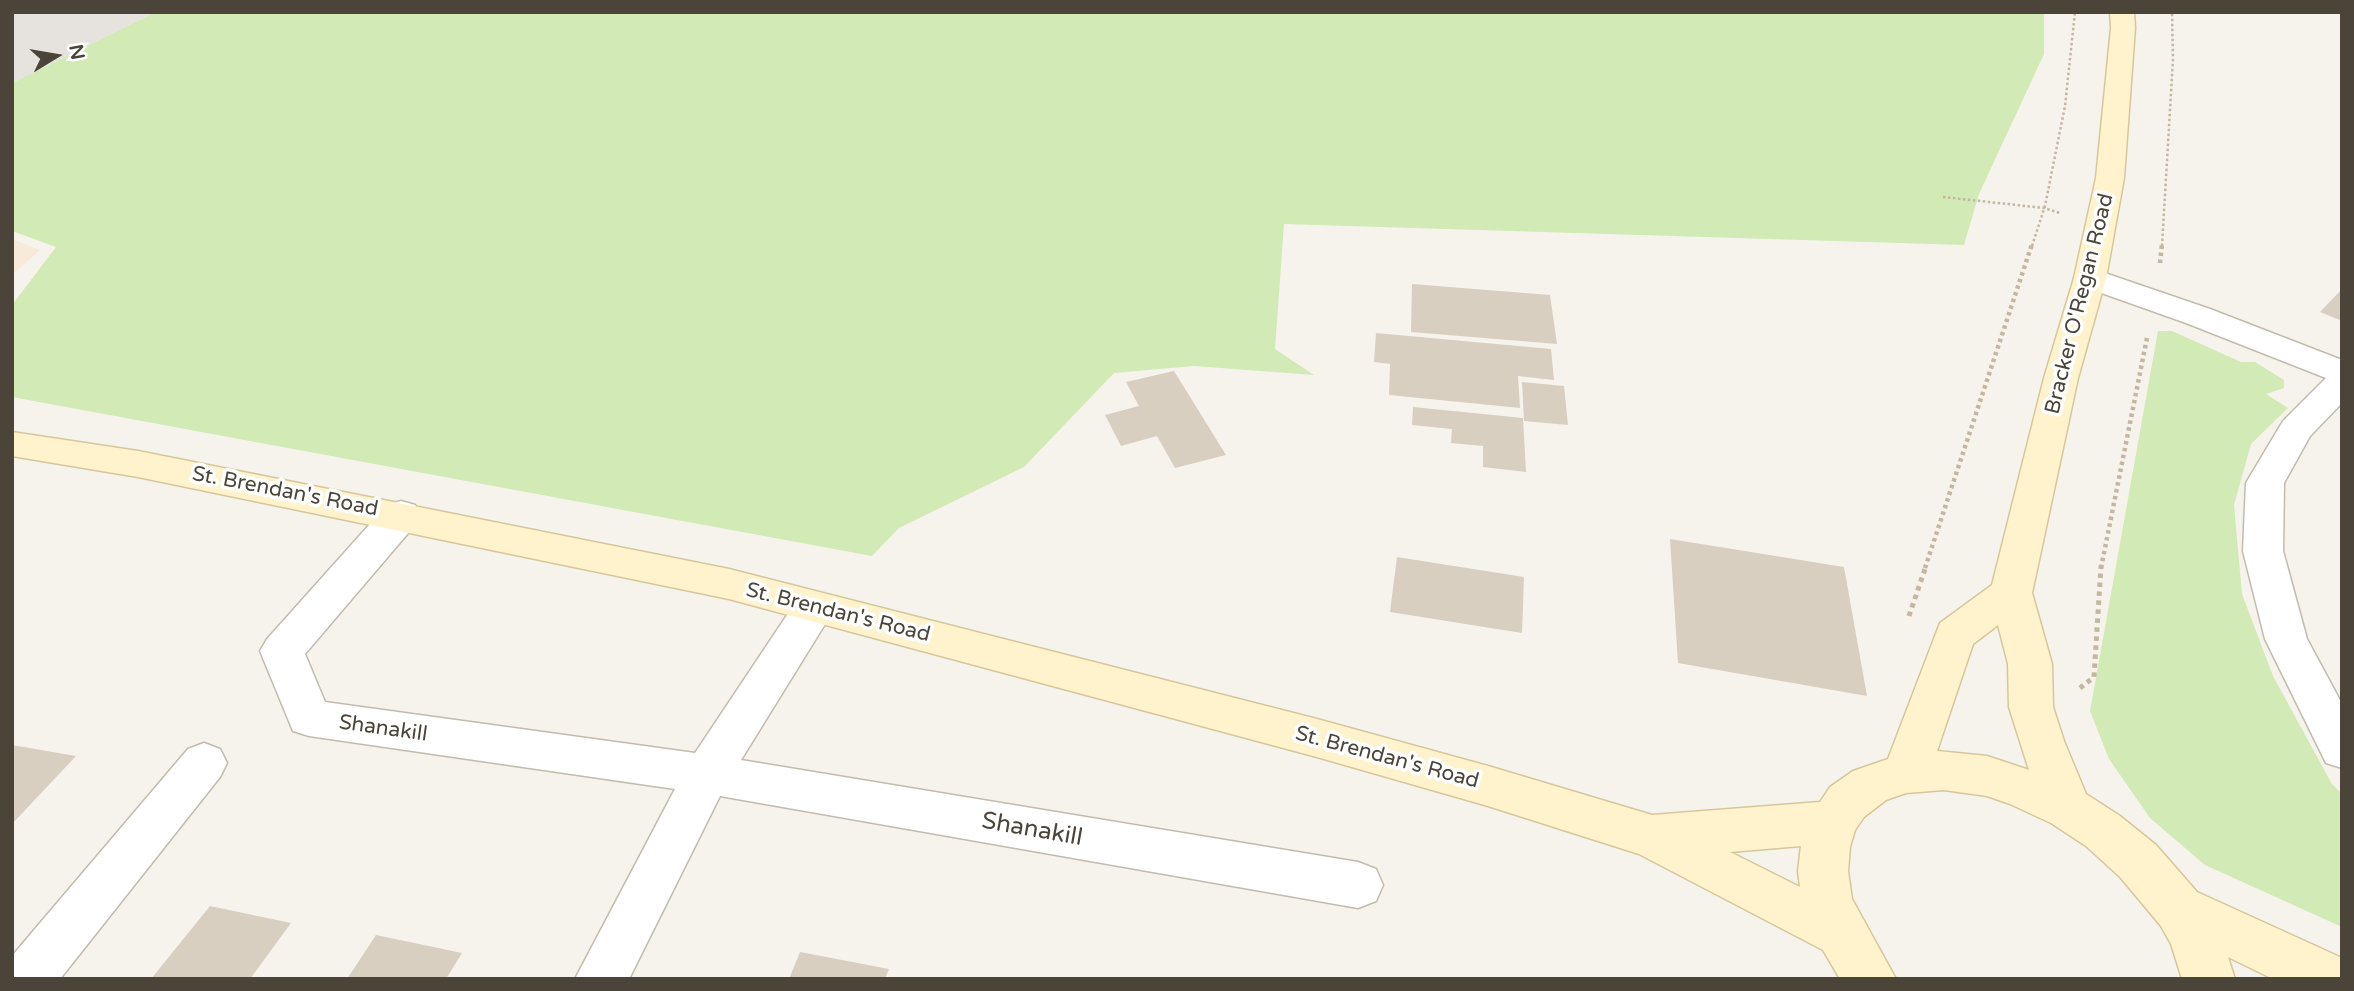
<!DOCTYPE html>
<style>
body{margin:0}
#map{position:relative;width:2354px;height:991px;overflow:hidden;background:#f6f3ec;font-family:"Varela Round",sans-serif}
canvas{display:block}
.frame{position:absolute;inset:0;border:14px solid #4b4439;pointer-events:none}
.north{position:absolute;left:21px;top:21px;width:70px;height:70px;-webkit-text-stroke:5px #fff;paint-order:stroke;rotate:79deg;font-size:19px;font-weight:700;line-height:28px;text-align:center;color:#4b4439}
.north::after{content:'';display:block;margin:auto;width:24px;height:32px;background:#4b4439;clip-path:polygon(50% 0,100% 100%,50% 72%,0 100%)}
</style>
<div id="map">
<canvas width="2354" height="991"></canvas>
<div class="frame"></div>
<div class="north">N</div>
</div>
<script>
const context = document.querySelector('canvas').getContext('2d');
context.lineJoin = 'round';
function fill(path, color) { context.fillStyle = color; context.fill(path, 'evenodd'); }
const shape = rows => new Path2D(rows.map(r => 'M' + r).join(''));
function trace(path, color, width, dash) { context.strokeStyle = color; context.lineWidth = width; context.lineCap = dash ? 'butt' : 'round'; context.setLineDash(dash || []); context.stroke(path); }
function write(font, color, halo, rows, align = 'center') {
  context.font = font + ' "Varela Round",sans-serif'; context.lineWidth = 7; context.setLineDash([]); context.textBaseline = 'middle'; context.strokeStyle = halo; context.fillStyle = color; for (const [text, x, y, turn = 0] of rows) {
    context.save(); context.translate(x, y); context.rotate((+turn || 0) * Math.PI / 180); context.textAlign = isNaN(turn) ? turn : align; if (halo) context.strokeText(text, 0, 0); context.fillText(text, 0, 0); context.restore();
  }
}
fill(shape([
 [12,239,40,250,12,275]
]), '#f7ead8');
fill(shape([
 [12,12,156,12,12,83]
]), '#e6e2dd');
fill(shape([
 [156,12,2044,12,2044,54,1979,194,1964,245,1284,224,1275,349,1314,375,1194,366,1114,373,1024,467,899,528,872,556,12,397,12,305,56,247,12,231,12,83],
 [2158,331,2172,331,2241,362,2255,362,2284,380,2284,388,2266,394,2288,408,2251,444,2234,505,2242,594,2273,676,2332,784,2342,794,2342,927,2205,865,2150,818,2109,759,2090,711]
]), '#d2eab5');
fill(shape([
 [1412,284,1550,295,1557,344,1411,332],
 [2342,289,2342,321,2320,312],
 [1376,333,1551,349,1554,380,1518,376,1520,408,1389,395,1390,364,1374,362],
 [1174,371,1226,455,1175,468,1157,436,1121,446,1105,415,1139,406,1126,382],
 [1522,382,1564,386,1568,425,1524,421],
 [1413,407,1523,418,1526,472,1483,467,1483,446,1451,443,1452,429,1412,425],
 [1670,539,1844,567,1867,696,1678,663],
 [1397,557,1524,577,1522,633,1390,612],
 [12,745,76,756,12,824],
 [210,906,291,923,250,979,151,979],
 [376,935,462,953,446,979,347,979],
 [800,952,889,969,885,979,789,979]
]), '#d8cfc1');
const street = shape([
 [2090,268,2210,309,2342,360,2342,403,2310,436,2284,483,2283,551,2307,639,2342,704,2342,768,2326,763,2265,639,2243,551,2246,483,2283,421,2326,378,2186,323,2079,285,2074,278,2079,271,2090,268],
 [401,501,415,505,421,515,415,525,305,654,325,702,695,753,799,597,814,592,829,597,835,608,741,760,1358,862,1376,869,1383,885,1376,901,1358,908,720,796,629,979,575,979,675,789,309,736,293,731,260,651,267,639,387,505,401,501],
 [204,743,220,749,227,763,220,777,60,979,12,979,12,956,188,749,204,743]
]);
const secondary = shape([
 [2110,12,2134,12,2135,28,2124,178,2106,278,2078,378,2032,593,2052,664,2053,707,2064,741,2086,794,2120,816,2156,845,2197,892,2342,958,2342,979,2273,979,2228,957,2235,979,2182,979,2171,944,2161,926,2120,877,2086,846,2051,823,2010,804,1987,796,1944,790,1906,793,1886,800,1864,817,1855,830,1850,847,1848,871,1852,899,1896,979,1840,979,1823,950,1639,854,1488,806,1317,757,729,599,138,477,12,456,12,432,138,451,729,569,1317,719,1488,766,1652,815,1820,802,1830,787,1853,771,1888,759,1940,623,1992,585,2044,378,2074,278,2096,178,2111,28,2110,12],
 [1998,625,2008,664,2009,707,2029,770,1987,756,1937,751,1973,644,1998,625],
 [1801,846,1798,871,1800,887,1730,852,1801,846]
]);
trace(street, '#c2bbae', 3);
trace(secondary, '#d6c79b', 3);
trace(shape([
 [1943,197,2044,208,2060,213],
 [2032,246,2045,206,2065,106,2075,12],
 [2162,246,2173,59,2172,12]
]), '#c4b79f', 2.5, [2.5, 2.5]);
trace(shape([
 [2160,263,2162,244],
 [1925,568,2032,244],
 [2101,568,2147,338]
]), '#c4b79f', 4.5, [3.5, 3.5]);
trace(shape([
 [1909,616,1926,566],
 [2080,688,2094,677,2101,566]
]), '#c4b79f', 5, [4.5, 4.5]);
fill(street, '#fff');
fill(secondary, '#fff3cd');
write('21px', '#4b4439', '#fff', [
 ["Bracker O'Regan Road",2080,304,-76],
 ["St. Brendan's Road",285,492,11],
 ["St. Brendan's Road",838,613,14],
 ["Shanakill",383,729,8],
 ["St. Brendan's Road",1387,758,15]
]);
write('24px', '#4b4439', '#fff', [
 ["Shanakill",1032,830,10]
]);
</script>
